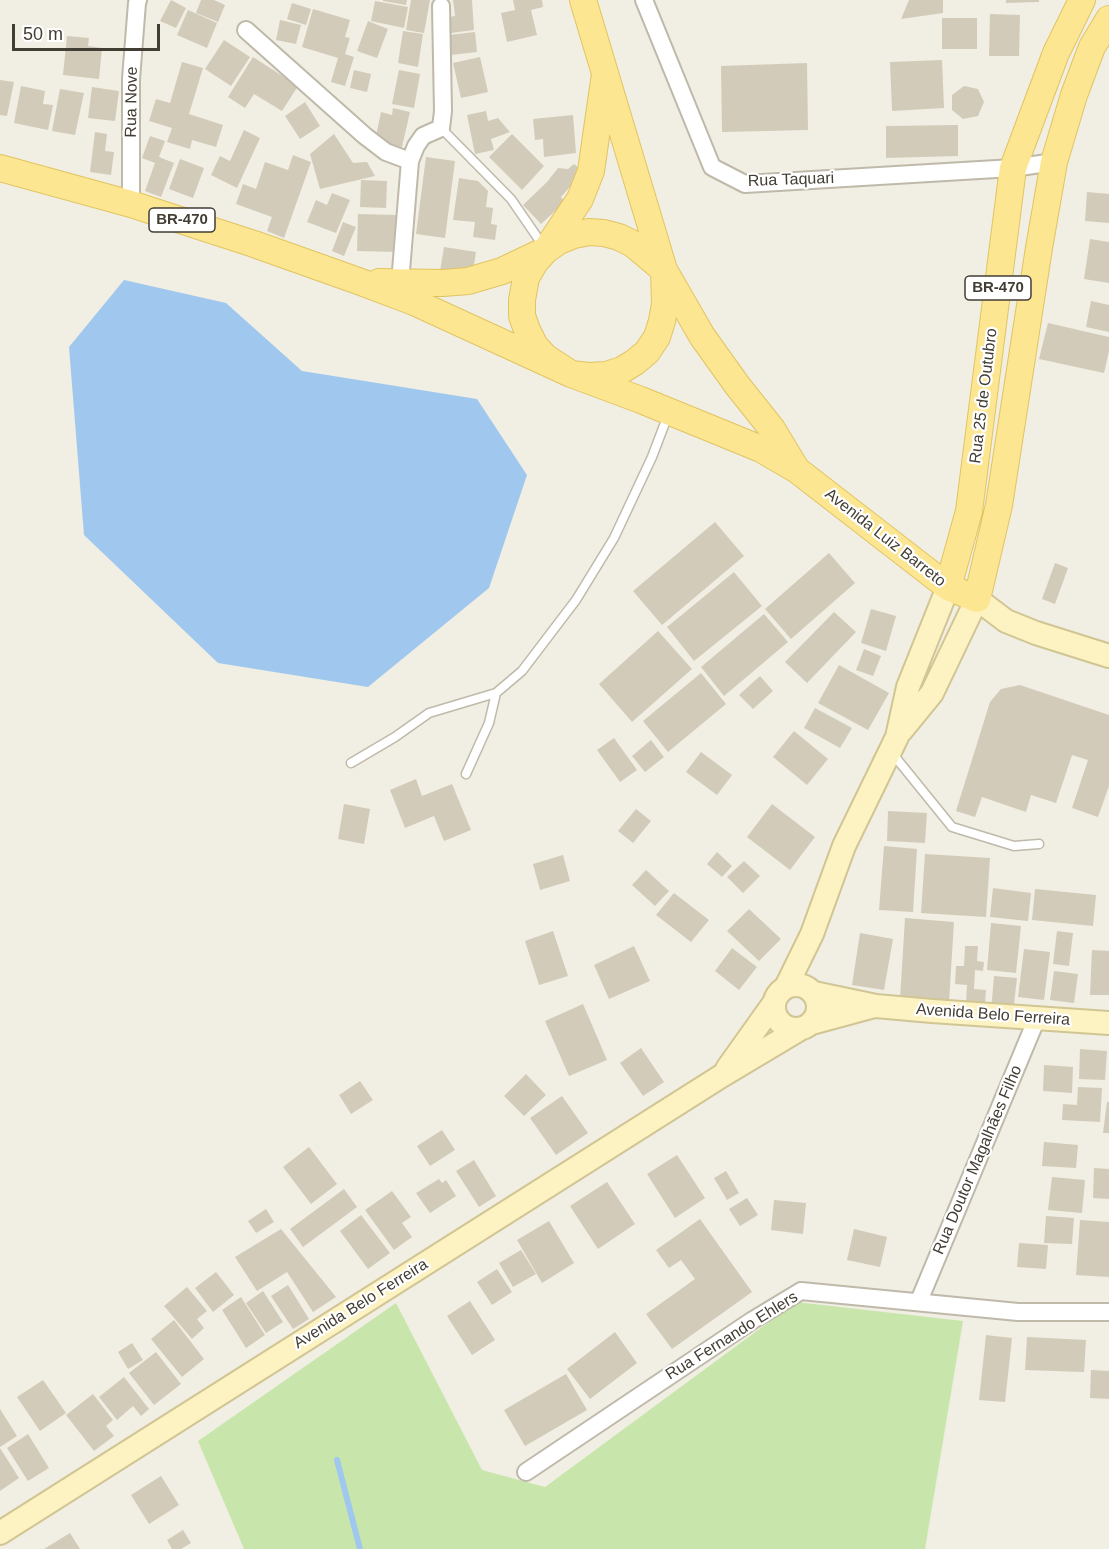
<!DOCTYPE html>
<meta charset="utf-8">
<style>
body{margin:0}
#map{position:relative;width:1109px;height:1549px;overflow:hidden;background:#f1eee3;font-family:Arial,sans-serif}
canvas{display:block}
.scale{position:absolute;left:12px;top:24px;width:148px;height:27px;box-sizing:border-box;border:3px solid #433e34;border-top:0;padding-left:8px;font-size:18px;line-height:21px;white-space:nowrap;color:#433e34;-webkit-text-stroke:4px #fff;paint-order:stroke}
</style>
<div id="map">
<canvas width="1109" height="1549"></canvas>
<div class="scale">50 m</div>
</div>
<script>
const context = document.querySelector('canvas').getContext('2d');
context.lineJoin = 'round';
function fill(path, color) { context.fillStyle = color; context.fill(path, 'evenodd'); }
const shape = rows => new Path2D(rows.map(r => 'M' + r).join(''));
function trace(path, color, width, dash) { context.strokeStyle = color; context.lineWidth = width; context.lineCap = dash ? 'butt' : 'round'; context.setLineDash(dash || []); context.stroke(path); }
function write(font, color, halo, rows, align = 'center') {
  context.font = font + ' Arial,sans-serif'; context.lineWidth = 4.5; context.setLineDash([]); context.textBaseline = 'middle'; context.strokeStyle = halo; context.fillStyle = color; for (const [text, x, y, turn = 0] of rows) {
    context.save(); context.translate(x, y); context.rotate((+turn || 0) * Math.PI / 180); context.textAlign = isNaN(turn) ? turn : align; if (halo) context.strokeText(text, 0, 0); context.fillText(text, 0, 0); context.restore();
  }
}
fill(shape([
 [796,1302,963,1321,925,1549,244,1549,198,1441,396,1303,482,1470,545,1487]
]), '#c8e6ac');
fill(shape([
 [124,280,226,303,302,371,477,399,527,475,489,588,368,687,218,663,84,535,69,347]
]), '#a0c8ee');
trace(shape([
 [337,1460,360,1549]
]), '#a0c8ee', 6);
fill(shape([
 [171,0,186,8,176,28,160,21],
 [201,0,214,0,225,5,218,22,196,13],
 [383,0,407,0,406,5,383,1],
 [411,0,430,0,424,33,406,30],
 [453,0,472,0,474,30,451,33,450,17,455,16],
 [513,0,542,0,543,7,531,10,537,35,507,42,501,13,515,10],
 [909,0,943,0,943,13,901,19],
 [1006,0,1039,0,1039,2,1006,3],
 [375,1,408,7,404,28,371,21],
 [292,3,311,9,306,25,287,19],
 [313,9,350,20,345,37,350,38,345,54,354,57,345,86,331,82,338,58,302,47],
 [188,10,217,23,207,48,177,35],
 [990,14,1020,15,1019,56,989,56],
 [942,18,977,18,977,49,942,49],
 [280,20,301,25,296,44,276,40],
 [368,21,388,29,377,58,357,51],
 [403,31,423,34,418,67,398,63],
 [475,32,477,52,451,55,449,35],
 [67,36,89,38,88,46,102,48,99,79,63,75],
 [224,40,250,57,231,86,205,69],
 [253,57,298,86,282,111,254,94,245,108,228,97],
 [480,57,488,92,461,98,453,63],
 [942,60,944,108,892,111,890,62],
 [182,62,203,68,189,114,223,125,216,147,192,140,190,149,167,142,172,128,149,121,156,99,170,103],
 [807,63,808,130,722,132,721,66],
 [354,70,371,74,367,92,350,88],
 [399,70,420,74,414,108,392,104],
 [0,80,14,82,7,116,0,115],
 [21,86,45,91,43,104,53,105,48,130,14,123],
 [964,86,978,89,984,102,978,116,963,119,952,110,952,95],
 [92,87,119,91,115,121,88,118],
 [60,89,84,93,75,135,52,131],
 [305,102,320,126,300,139,285,116],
 [393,108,410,112,402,147,375,141,381,112,392,115],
 [486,111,488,121,498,118,510,132,491,139,494,150,475,154,467,115],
 [573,115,576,153,544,157,543,139,535,140,533,119],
 [958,125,958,156,886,158,886,126],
 [244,130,260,138,237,188,211,175,220,156,230,161],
 [95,132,107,134,105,151,114,152,111,175,90,172],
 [334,134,353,163,367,162,375,176,320,189,310,154],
 [512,134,544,166,522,190,489,157],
 [150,136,165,141,159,157,174,163,161,197,145,191,155,163,142,158],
 [293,155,311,162,284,238,267,231,272,217,236,204,243,184,256,189,265,162,288,170],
 [426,157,455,161,445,238,416,234],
 [180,159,204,168,193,198,169,189],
 [574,164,580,169,576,180,561,197,565,202,541,224,523,205,547,182,558,168,568,169],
 [459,178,478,181,488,191,486,207,493,208,491,224,497,225,495,240,473,237,475,222,453,220],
 [361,180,387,181,386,208,360,207],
 [1087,192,1109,194,1109,223,1085,221],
 [332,193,350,200,336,233,307,222,316,200,327,205],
 [358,214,397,215,396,252,357,251],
 [343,222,356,227,344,256,332,251],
 [1090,239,1109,242,1109,283,1084,279],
 [444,247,476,252,472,277,440,271],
 [1091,301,1109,305,1109,332,1086,327],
 [1048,323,1109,337,1109,351,1104,373,1039,359],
 [715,522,744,556,662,625,633,591],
 [829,553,855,583,791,639,765,609],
 [1055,563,1068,568,1055,604,1042,599],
 [734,572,762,606,694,661,667,627],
 [871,609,896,616,886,651,861,643],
 [834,612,856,632,807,683,785,662],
 [764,614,788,642,724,696,701,667],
 [658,631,692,669,632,722,599,684],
 [864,649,881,656,873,676,856,670],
 [839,665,889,693,868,730,818,703],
 [701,673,726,704,668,752,643,721],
 [760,676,773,691,753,709,739,695],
 [1020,685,1109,715,1109,786,1098,817,1072,808,1088,760,1072,755,1056,803,1031,795,1026,812,982,797,975,817,956,811,990,702,1001,689],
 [815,708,852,728,840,748,804,728],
 [794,731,828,759,807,785,773,757],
 [614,738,637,770,620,782,597,750],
 [651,740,664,757,645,772,632,756],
 [701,752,732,775,717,795,686,772],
 [416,779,422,796,452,784,471,830,444,841,434,816,405,828,390,790],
 [344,804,370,809,364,844,338,839],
 [772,804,815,837,790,870,747,837],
 [636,809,651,821,633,843,618,831],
 [888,811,927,813,925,843,887,841],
 [884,846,917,849,913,912,879,910],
 [717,852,732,866,722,877,707,864],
 [925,854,990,858,986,917,921,913],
 [563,855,570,881,540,890,533,864],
 [744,861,760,876,743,893,727,877],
 [646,870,669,891,655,906,632,885],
 [993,888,1031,893,1028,921,990,917],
 [1035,889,1096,895,1093,926,1032,920],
 [674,893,709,920,691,942,656,915],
 [749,909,781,939,759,961,727,931],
 [905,918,954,922,949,1002,900,999],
 [991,923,1021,926,1016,973,987,970],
 [553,931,568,976,539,985,525,941],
 [1057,931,1073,933,1069,966,1053,964],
 [860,933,893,939,884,990,852,985],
 [634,946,650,981,609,999,594,965],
 [965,946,978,946,977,961,984,962,983,971,975,970,974,989,986,990,985,1004,966,1003,967,985,955,984,956,966,964,966],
 [732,948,757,967,739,990,715,971],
 [1024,949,1050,952,1044,1000,1018,997],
 [1092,950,1109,951,1109,995,1090,995],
 [1054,971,1078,974,1074,1003,1050,1000],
 [994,976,1017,978,1013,1013,991,1011],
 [583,1004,607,1060,569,1076,545,1021],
 [641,1048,664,1082,643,1096,620,1063],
 [1080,1049,1107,1051,1105,1080,1079,1079],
 [1044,1065,1073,1067,1072,1093,1043,1091],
 [526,1074,546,1095,524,1116,504,1096],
 [360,1081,373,1100,351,1114,339,1095],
 [1078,1087,1102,1088,1100,1122,1062,1120,1063,1104,1077,1105],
 [562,1096,588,1133,556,1155,530,1118],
 [1107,1102,1109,1102,1109,1133,1103,1133],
 [442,1130,455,1150,430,1166,417,1146],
 [1044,1142,1078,1145,1076,1168,1042,1166],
 [309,1147,337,1184,311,1204,283,1167],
 [677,1155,705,1198,675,1218,647,1174],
 [474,1160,496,1196,479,1207,456,1171],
 [1094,1168,1109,1169,1109,1199,1093,1198],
 [726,1171,739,1193,727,1200,714,1178],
 [1052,1177,1085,1180,1082,1213,1048,1210],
 [439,1179,442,1183,446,1180,456,1196,430,1213,416,1193],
 [607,1182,635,1224,598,1249,570,1206],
 [344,1189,357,1207,303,1247,290,1229],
 [392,1191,411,1217,402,1223,412,1237,394,1250,365,1210],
 [747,1198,758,1215,740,1226,729,1209],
 [774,1200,806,1203,803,1234,771,1230],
 [266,1209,274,1222,256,1233,248,1221],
 [361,1215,390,1253,368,1269,340,1231],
 [1046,1216,1074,1218,1072,1244,1044,1243],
 [700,1219,752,1292,672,1349,646,1314,695,1279,681,1260,669,1268,656,1250],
 [1080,1220,1109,1222,1109,1277,1076,1275],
 [549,1221,574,1263,542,1283,517,1240],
 [281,1229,336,1297,313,1312,287,1272,257,1291,235,1257],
 [854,1229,887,1237,880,1267,847,1260],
 [1019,1243,1048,1245,1046,1269,1017,1267],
 [521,1250,536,1274,513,1287,499,1263],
 [497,1269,512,1292,492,1305,477,1282],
 [216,1272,234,1295,213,1312,195,1288],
 [288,1285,309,1319,293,1329,271,1296],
 [187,1287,207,1311,197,1319,204,1328,192,1339,164,1306],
 [263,1291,283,1322,266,1333,246,1303],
 [241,1297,265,1335,246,1348,222,1310],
 [470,1301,495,1340,472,1355,447,1316],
 [174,1320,204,1359,182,1377,151,1339],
 [615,1332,637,1363,590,1399,567,1369],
 [986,1335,1012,1338,1005,1402,979,1400],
 [1027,1337,1086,1340,1084,1372,1025,1370],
 [132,1343,143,1360,128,1369,118,1352],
 [156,1352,181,1384,154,1405,129,1373],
 [1091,1370,1109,1371,1109,1399,1090,1398],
 [566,1374,587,1410,525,1446,504,1410],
 [124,1377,149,1409,141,1416,133,1406,117,1420,99,1397],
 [43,1380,66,1413,40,1431,17,1397],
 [93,1394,113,1420,106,1426,114,1436,94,1451,66,1415],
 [0,1409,17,1436,0,1447],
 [28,1434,49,1468,28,1481,7,1448],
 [0,1448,19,1478,0,1491],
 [161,1476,179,1505,149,1524,131,1495],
 [183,1530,191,1543,181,1549,172,1549,167,1540],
 [70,1533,80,1549,44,1549]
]), '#d3cbb9');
const service = shape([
 [441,128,511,199,544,247],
 [892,753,952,827,1014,846,1039,844],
 [351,763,395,737,429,713,496,693,522,671,576,600,614,538,652,457,668,415],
 [466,774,489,723,496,693]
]);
const minor = shape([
 [644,0,712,167,745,184,1013,168,1054,162],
 [246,30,365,136,386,152,410,161],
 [131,204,131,79,137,3,138,0],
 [400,283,410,161,416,146,423,136,441,128,443,111,441,6],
 [919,1301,1037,1018],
 [526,1472,753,1320,801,1291,1018,1312,1109,1312]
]);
const secondary = shape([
 [901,731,932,693,977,599,1006,621,1036,633,1109,656],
 '774 1007a22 22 0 1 1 44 0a22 22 0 1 1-44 0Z',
 [786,987,812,934,844,846,897,737,908,687,948,587],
 [814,993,876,1006,932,1011,1109,1023],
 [812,1023,871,1007],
 [727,1069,774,1003],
 [0,1533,723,1075,800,1029]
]);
const primary = shape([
 [583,0,664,270,702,336,737,385,772,429,795,467],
 [0,168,131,204,254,244,361,282,414,302,571,374,641,400,761,449,797,470,948,587,977,599,999,505,1039,248,1054,162,1074,95,1092,47,1109,19],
 [379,282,443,283,468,281,502,271,546,250,559,241,574,235,589,232,604,233,619,237,633,244,664,270,665,304,662,321,657,337,647,352,635,362,622,370,606,375,589,376,571,374,545,357,535,346,527,330,522,316,522,300,526,278,535,262,546,250,580,199,591,171,605,74],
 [948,587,969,511,1013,168,1056,53,1082,0]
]);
trace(service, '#bfb9a9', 11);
trace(minor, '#bfb9a9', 20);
trace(secondary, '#d1c594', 26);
trace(primary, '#e1c462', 28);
trace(service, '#fff', 8);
trace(minor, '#fff', 16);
trace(secondary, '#fdf3c2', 22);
trace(primary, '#fce692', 26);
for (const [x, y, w] of [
 [182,220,66],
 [998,288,66]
]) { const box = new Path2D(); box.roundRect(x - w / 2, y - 12, w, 24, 4.5); context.fillStyle = '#fff'; context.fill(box); trace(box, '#433e34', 1.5); }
write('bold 15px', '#433e34', null, [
 ["BR-470",182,220],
 ["BR-470",998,288]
]);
write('16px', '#433e34', '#fff', [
 ["Rua Nove",132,102,-89],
 ["Rua Taquari",791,180,-2],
 ["Rua 25 de Outubro",984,396,-83],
 ["Avenida Luiz Barreto",885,538,38],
 ["Avenida Belo Ferreira",993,1015,4],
 ["Rua Doutor Magalhães Filho",978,1160,-67],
 ["Avenida Belo Ferreira",361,1304,-32],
 ["Rua Fernando Ehlers",732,1336,-32]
]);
</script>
